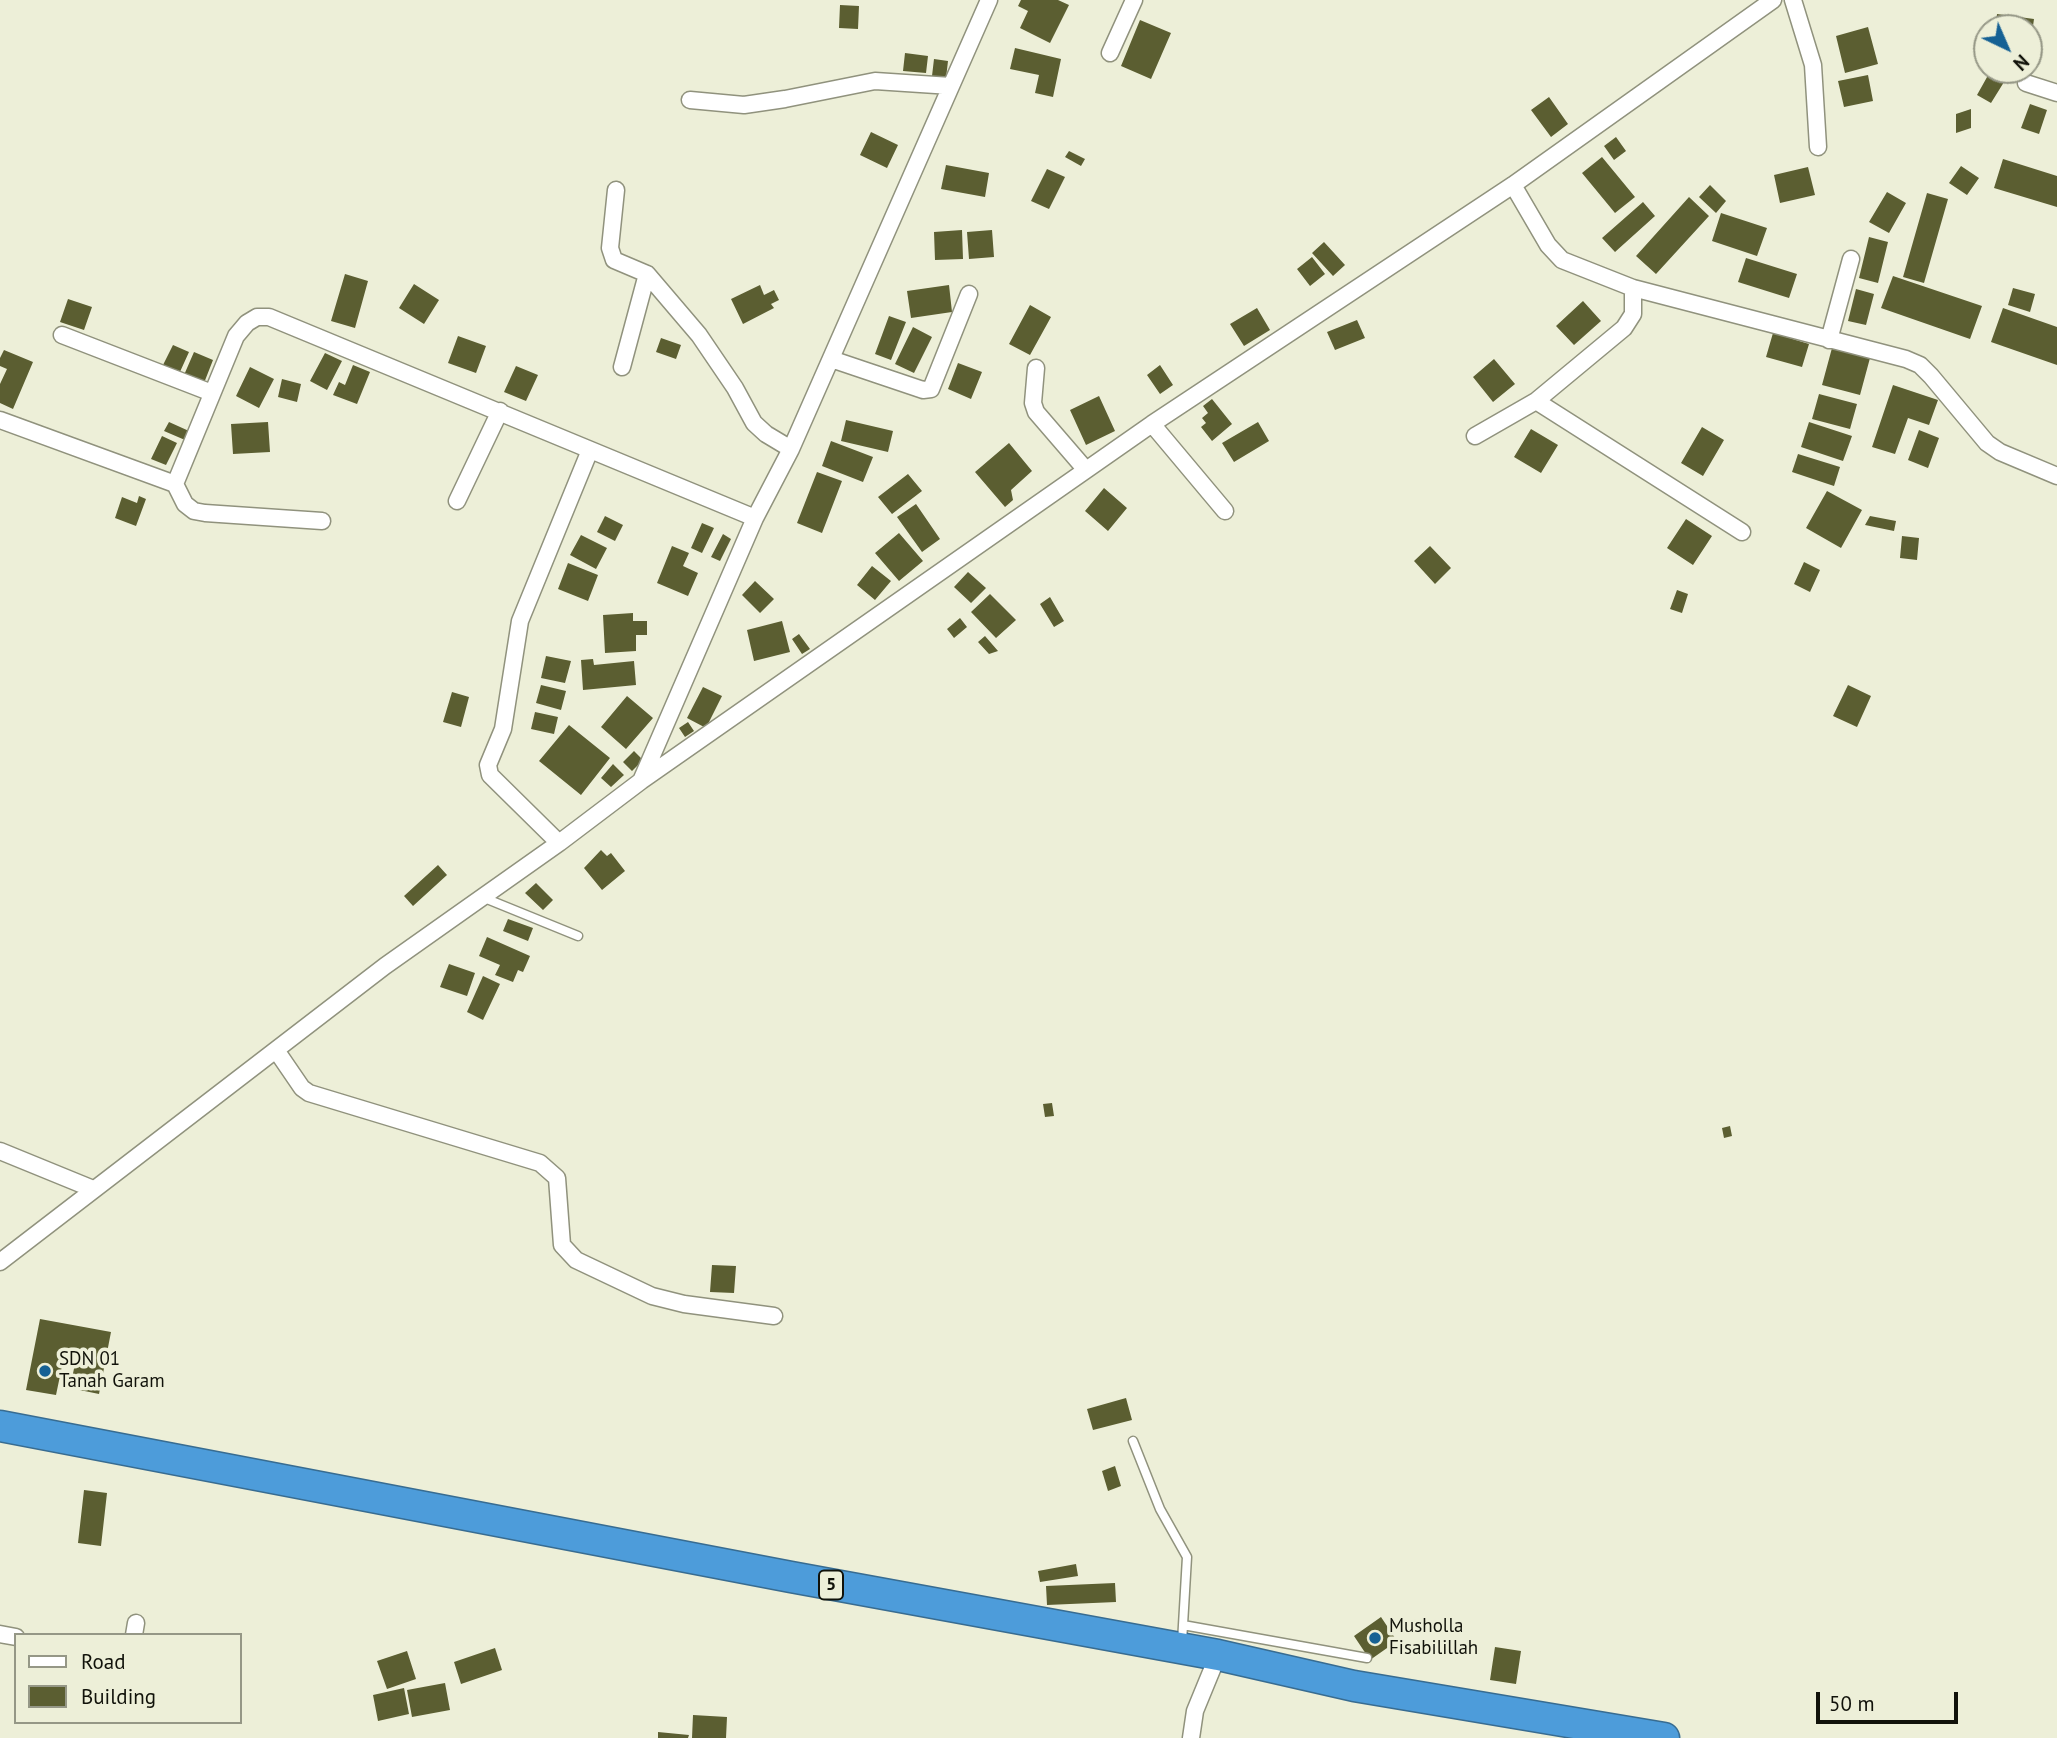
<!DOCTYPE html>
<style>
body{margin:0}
#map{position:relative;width:2057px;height:1738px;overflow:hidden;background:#edefd8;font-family:"PT Sans",sans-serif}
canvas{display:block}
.legend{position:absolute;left:14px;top:1633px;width:228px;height:91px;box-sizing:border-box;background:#edefd8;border:2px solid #959786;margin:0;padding:9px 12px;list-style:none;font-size:21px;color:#11120a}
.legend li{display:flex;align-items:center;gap:14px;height:35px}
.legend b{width:35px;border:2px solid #959786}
.north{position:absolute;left:1973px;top:14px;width:70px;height:70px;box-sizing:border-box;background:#edefd8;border:2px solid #959786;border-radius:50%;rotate:136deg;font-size:19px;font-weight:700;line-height:28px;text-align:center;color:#11120a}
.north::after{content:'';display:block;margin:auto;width:24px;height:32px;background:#166194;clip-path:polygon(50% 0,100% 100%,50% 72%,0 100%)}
.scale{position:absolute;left:1816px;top:1692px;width:142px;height:32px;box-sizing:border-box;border:4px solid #11120a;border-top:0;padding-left:9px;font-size:21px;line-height:24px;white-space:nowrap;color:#11120a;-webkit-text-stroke:5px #edefd8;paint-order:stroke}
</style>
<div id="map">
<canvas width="2057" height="1738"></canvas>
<ul class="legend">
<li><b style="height:9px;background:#fff"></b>Road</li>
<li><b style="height:19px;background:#5b5e31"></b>Building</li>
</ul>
<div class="north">N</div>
<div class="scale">50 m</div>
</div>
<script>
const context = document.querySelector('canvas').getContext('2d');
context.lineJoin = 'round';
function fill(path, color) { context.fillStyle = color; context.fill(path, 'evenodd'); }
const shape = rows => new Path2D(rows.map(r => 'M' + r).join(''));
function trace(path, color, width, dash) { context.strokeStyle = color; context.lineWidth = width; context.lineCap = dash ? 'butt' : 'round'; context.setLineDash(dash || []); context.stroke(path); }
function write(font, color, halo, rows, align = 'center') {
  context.font = font + ' "PT Sans",sans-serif'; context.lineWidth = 7; context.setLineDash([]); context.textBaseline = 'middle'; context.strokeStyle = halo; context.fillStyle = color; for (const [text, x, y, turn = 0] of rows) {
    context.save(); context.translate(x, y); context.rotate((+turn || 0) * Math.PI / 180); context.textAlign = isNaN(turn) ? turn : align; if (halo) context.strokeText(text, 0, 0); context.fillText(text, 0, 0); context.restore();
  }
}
fill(shape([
 [1021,0,1058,0,1069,5,1050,43,1020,28,1028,11,1018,6],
 [840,5,859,6,858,29,839,28],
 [1997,14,2034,19,2031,40,2029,28,1996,28],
 [1140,20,1171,33,1151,79,1121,66],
 [1868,27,1878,64,1845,73,1836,36],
 [1015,48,1061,59,1053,97,1035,93,1039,75,1010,69],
 [905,53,928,56,926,73,903,71],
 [934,59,948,61,946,78,932,76],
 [1991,70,2002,70,2009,74,1991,103,1977,95],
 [1868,75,1873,101,1844,107,1838,81],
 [1549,97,1568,124,1551,137,1531,110],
 [2030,104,2047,110,2039,134,2021,128],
 [1971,109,1971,128,1956,133,1956,114],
 [871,132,898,145,887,168,860,155],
 [1616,137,1626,151,1614,160,1604,146],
 [1069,151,1085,159,1081,166,1065,157],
 [1602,157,1635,197,1615,213,1582,173],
 [2003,159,2057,176,2057,207,1994,188],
 [946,165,989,173,985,197,941,189],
 [1961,166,1979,178,1967,195,1949,183],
 [1808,167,1815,195,1780,203,1774,175],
 [1047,169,1065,177,1049,209,1031,201],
 [1710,185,1726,201,1716,213,1699,197],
 [1887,192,1906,203,1889,233,1869,222],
 [1927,193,1948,199,1924,283,1903,277],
 [1689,197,1709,216,1656,274,1636,256],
 [1643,202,1655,216,1615,252,1602,238],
 [1721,213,1767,228,1757,256,1712,241],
 [962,230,963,259,935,260,934,232],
 [992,230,994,257,969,259,967,232],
 [1869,237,1888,242,1878,283,1859,278],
 [1324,242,1345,265,1333,276,1312,253],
 [1312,257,1325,274,1310,286,1297,269],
 [1746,258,1797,274,1789,298,1738,282],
 [345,274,368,281,355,328,331,321],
 [1893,276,1982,306,1970,339,1881,308],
 [414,284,439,300,424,324,399,308],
 [760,285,764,295,774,290,779,300,771,304,774,308,743,324,731,299],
 [949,285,952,312,911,318,907,291],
 [2013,288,2035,294,2030,312,2008,305],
 [1856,289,1874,294,1866,325,1848,321],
 [68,299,92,307,84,330,60,322],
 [1583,301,1601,321,1574,345,1556,326],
 [1030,305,1051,317,1030,355,1009,344],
 [1257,308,1270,330,1244,346,1230,324],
 [2003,308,2057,327,2057,365,1991,342],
 [889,316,906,322,891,360,875,354],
 [1357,320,1365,338,1335,350,1327,332],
 [913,327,932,337,914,373,895,364],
 [1773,333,1809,344,1802,367,1766,357],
 [458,336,486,346,476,373,448,363],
 [661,338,681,345,676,359,656,352],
 [173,345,189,352,179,374,162,367],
 [1832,348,1870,358,1860,395,1822,385],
 [4,350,33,362,13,409,0,403,0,384,7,369,0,366,0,358],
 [194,352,213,360,204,383,184,375],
 [325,353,342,361,327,390,310,381],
 [1494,359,1515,384,1493,402,1473,377],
 [958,363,982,372,971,399,948,389],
 [353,365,370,372,357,404,333,395,339,382,345,385],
 [1160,365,1173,385,1160,394,1147,375],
 [516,366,538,375,526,401,504,392],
 [250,367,274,379,259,408,236,396],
 [282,379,301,384,297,402,278,397],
 [1893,385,1938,400,1929,425,1908,418,1895,454,1872,447],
 [1819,394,1857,404,1850,429,1812,419],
 [1099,396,1115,431,1086,445,1070,410],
 [1212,399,1232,424,1212,441,1201,427,1206,423,1202,418,1208,413,1203,406],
 [846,420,893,431,888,452,841,441],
 [169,422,189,431,185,440,164,431],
 [268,422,270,452,233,454,231,424],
 [1258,422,1269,441,1234,462,1222,443],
 [1809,422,1852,436,1843,461,1801,447],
 [1702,427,1724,440,1703,476,1681,463],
 [1531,429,1558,445,1541,473,1514,457],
 [1919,430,1939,438,1928,468,1908,460],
 [162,436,177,443,166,465,151,459],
 [831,441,873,457,863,482,822,466],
 [1009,443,1032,471,1011,490,1013,500,1005,507,975,472],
 [1798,454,1840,467,1834,486,1792,472],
 [817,472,842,481,822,533,797,523],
 [908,474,922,491,892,514,878,497],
 [1104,488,1127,508,1108,531,1085,511],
 [1827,491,1862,510,1841,548,1806,528],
 [139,496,146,499,136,526,115,518,122,497,137,503],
 [916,504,940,539,922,552,897,517],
 [605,516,623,525,615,541,597,532],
 [1870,516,1896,521,1894,531,1865,525],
 [1686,519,1712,536,1693,565,1667,548],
 [702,523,714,528,702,553,691,548],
 [899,533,923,561,899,581,875,553],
 [723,534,731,539,720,561,711,557],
 [581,535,607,548,596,569,570,555],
 [1902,536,1919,538,1917,560,1900,558],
 [672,546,689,553,683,566,698,573,688,596,657,583],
 [1430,546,1451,568,1435,584,1414,561],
 [1804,562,1820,570,1810,592,1794,584],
 [568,563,598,575,588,601,558,589],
 [872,566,891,581,875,600,857,585],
 [968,572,986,588,971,603,954,587],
 [755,581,774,599,760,613,742,595],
 [1677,590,1688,594,1682,613,1670,609],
 [990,594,1016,620,996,638,971,612],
 [1050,597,1064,621,1054,627,1040,604],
 [633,613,633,621,647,621,647,635,636,635,636,651,605,653,603,615],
 [960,618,967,627,954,638,947,629],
 [782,621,790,652,754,661,747,630],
 [799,634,810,649,802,654,792,639],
 [985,636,998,651,989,654,978,642],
 [546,656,571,661,565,683,541,678],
 [593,659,594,665,634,661,636,685,583,690,581,660],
 [541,685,566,691,561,710,536,703],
 [1848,685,1871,696,1857,727,1833,716],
 [703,687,722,696,706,728,687,718],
 [452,692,469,697,461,727,443,722],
 [627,696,653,718,626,749,601,727],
 [535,712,558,717,554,734,531,729],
 [688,722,694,731,685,737,679,728],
 [569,725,610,758,581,795,539,761],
 [634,751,643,760,632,771,623,762],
 [613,764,624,775,611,787,601,778],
 [601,850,607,856,611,853,625,871,602,890,584,868],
 [438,865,447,875,413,906,404,896],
 [536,883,553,900,543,910,525,893],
 [508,919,533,928,528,941,503,931],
 [487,937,530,956,523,972,518,970,513,982,495,975,500,965,479,956],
 [449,964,475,973,467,996,440,987],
 [483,976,500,984,483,1020,467,1012],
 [1052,1103,1054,1116,1045,1117,1043,1104],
 [1730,1126,1732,1136,1724,1138,1722,1128],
 [712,1265,736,1266,734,1293,710,1292],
 [40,1319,111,1332,99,1394,70,1388,77,1354,65,1352,56,1395,26,1390],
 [1126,1398,1132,1420,1093,1430,1087,1409],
 [1115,1466,1121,1486,1108,1491,1102,1471],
 [84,1490,107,1493,101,1546,78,1543],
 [1076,1564,1078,1576,1040,1582,1038,1571],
 [1115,1583,1116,1602,1047,1605,1046,1586],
 [1381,1617,1397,1641,1370,1660,1354,1636],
 [1495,1647,1521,1651,1516,1684,1490,1680],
 [495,1648,502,1670,461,1684,454,1662],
 [407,1651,416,1679,387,1689,377,1661],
 [445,1683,450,1710,412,1717,407,1690],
 [404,1688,409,1714,378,1721,373,1695],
 [693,1715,727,1717,726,1738,692,1738],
 [658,1732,689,1735,688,1738,658,1738]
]), '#5b5e31');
const lane = shape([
 [482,897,578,936],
 [1133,1441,1160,1509,1187,1557,1182,1642],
 [1183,1625,1367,1658]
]);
const street = shape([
 [1793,0,1813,65,1818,147],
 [1110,53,1134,0],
 [2026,83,2057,93],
 [690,100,744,105,785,99,875,81,951,86],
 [1513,185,1548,245,1562,260,1633,288,1906,359,1920,365,1931,376,1987,443,2000,452,2057,476],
 [616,190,610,248,614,260,647,274,699,335,735,388,754,423,766,434,791,449],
 [1633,288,1633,314,1624,328,1536,401,1742,532],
 [62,335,212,393],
 [1829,340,1851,259],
 [831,359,923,390,931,389,969,294],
 [622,367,647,274],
 [1036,368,1033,403,1036,412,1086,470],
 [0,420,175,484,236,336,247,323,257,317,269,317,755,518],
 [1152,424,1225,511],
 [1475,436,1536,401],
 [175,484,185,504,194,511,205,513,322,521],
 [457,501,500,411],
 [641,781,755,518,791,449,989,0],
 [559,843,490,775,488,765,503,729,520,621,590,450],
 [276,1050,302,1088,309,1093,540,1163,557,1178,562,1245,576,1260,652,1296,684,1304,774,1316],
 [0,1151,93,1189],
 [0,1262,385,966,559,843,641,781,1152,424,1513,185,1773,0],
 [0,1634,16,1637],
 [134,1635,136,1623],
 [1191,1738,1195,1711,1218,1655]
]);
const highway = shape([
 [0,1426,791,1577,1218,1655,1354,1686,1664,1738]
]);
trace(lane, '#90927d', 11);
trace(street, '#90927d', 19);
trace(highway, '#386c91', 33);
trace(lane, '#fff', 8);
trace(street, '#fff', 16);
trace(highway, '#4d9cda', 30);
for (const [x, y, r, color] of [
 [45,1371,7,"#166194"],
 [1375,1638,7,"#166194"]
]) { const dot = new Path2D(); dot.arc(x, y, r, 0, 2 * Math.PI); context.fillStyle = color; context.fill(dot); trace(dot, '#edefd8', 2.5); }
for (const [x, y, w] of [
 [831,1585,24]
]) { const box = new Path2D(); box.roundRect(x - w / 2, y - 14.5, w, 29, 5); context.fillStyle = '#edefd8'; context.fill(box); trace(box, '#11120a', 2); }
write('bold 18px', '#11120a', null, [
 ["5",831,1585]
]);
write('19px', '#11120a', '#edefd8', [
 ["SDN 01",59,1360],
 ["Tanah Garam",59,1382],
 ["Musholla",1389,1627],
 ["Fisabilillah",1389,1649]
], 'left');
</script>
